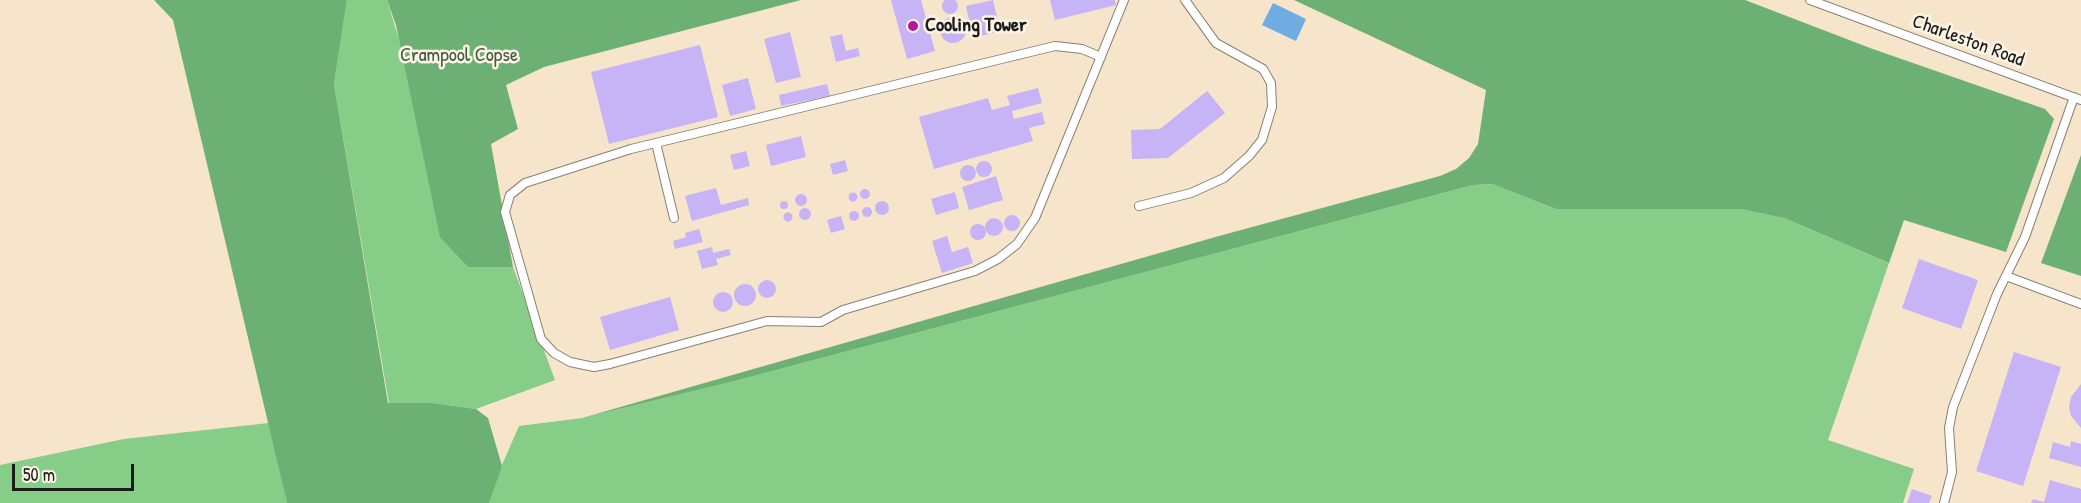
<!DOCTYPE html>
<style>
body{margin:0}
#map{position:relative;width:2081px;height:503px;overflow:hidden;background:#f6e4cb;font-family:"Patrick Hand",sans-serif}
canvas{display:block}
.scale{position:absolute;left:12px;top:464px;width:122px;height:27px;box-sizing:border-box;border:3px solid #1c1c1c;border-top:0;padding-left:8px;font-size:18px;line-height:21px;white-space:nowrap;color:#1c1c1c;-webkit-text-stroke:4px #fcf5e5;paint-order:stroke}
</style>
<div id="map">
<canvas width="2081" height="503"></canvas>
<div class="scale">50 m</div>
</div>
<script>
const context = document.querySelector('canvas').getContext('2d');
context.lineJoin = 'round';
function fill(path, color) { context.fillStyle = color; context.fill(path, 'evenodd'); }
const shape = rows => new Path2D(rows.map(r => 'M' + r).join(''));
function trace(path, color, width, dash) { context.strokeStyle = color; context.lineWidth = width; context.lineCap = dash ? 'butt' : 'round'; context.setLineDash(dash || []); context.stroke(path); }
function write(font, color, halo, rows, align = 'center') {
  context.font = font + ' "Patrick Hand",sans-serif'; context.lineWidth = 5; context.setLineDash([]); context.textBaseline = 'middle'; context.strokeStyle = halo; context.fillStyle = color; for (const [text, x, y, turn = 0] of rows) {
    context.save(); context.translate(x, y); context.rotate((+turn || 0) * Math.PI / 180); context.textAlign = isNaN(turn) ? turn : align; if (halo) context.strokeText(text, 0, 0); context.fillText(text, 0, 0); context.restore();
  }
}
fill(shape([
 [347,0,387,0,468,267,513,267,555,380,476,409,433,403,389,403,334,84],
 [1492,184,1556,209,1740,209,1784,218,1889,263,1828,440,1914,469,1903,503,489,503,494,483,519,426,582,418,735,381,1473,185],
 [269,423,287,503,0,503,0,465,124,439]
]), '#86cd88');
fill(shape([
 [154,0,347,0,334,84,388,403,433,403,476,409,488,418,502,466,489,503,287,503,173,20],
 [387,0,801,0,544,67,506,85,518,129,491,144,513,267,468,267,440,237,396,25],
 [1294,0,1745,0,1870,48,2045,109,2054,119,2006,252,1904,220,1889,263,1784,218,1740,209,1556,209,1492,184,1473,185,735,381,582,418,1219,236,1440,176,1456,169,1469,158,1478,144,1486,90],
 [2081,155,2081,276,2041,263]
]), '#6cb074');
fill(shape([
 [1273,3,1306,19,1296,41,1262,25]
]), '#6eace1');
fill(shape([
 '942 6a8 8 0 1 1 16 0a8 8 0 1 1-16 0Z',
 [891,0,921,0,935,51,907,59],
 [993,0,1000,31,973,38,966,6],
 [1050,0,1115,0,1116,5,1055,20],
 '940 30a13 13 0 1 1 26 0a13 13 0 1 1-26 0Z',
 [790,32,801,77,776,83,764,39],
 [842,34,846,51,858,48,860,56,836,62,830,37],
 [700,45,718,117,609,144,591,72],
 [748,78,756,109,730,116,722,85],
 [827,84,830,96,781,106,779,95],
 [1038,88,1042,103,1012,111,1014,119,1042,112,1045,124,1029,128,1033,141,934,169,919,117,988,98,992,110,1010,105,1007,96],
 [1207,91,1225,113,1168,158,1132,159,1131,130,1160,129],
 [801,136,806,157,771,166,766,145],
 [746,151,750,166,734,170,730,155],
 [845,160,848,171,833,175,830,164],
 '976 169a8 8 0 1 1 16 0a8 8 0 1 1-16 0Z',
 '960 173a8 8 0 1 1 16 0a8 8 0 1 1-16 0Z',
 [996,176,1003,200,969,210,962,187],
 [716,188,721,205,748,198,749,205,692,221,685,196],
 '860 194a5 5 0 1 1 10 0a5 5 0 1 1-10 0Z',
 [955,192,959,208,936,215,931,199],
 '848.5 197a4.5 4.5 0 1 1 9 0a4.5 4.5 0 1 1-9 0Z',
 '795 200a6 6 0 1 1 12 0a6 6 0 1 1-12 0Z',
 '780 205a4 4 0 1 1 8 0a4 4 0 1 1-8 0Z',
 '875 208a7 7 0 1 1 14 0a7 7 0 1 1-14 0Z',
 '862 212a5 5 0 1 1 10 0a5 5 0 1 1-10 0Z',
 '799 214a6 6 0 1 1 12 0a6 6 0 1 1-12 0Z',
 '849 216a5 5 0 1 1 10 0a5 5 0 1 1-10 0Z',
 '783.5 217a4.5 4.5 0 1 1 9 0a4.5 4.5 0 1 1-9 0Z',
 '1004 223a8 8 0 1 1 16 0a8 8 0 1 1-16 0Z',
 [841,216,845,229,831,233,827,220],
 '985 227a9 9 0 1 1 18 0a9 9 0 1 1-18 0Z',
 '970 232a8 8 0 1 1 16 0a8 8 0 1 1-16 0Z',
 [699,229,703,242,675,249,673,241,686,237,685,233],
 [947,236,952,252,968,247,973,263,942,273,932,241],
 [712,247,713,253,729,249,731,255,716,259,718,265,702,269,697,251],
 [1919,259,1978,280,1961,329,1902,308],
 '758 289a9 9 0 1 1 18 0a9 9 0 1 1-18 0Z',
 '734 295a11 11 0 1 1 22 0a11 11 0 1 1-22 0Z',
 '713 302a10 10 0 1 1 20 0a10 10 0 1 1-20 0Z',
 [670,297,679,330,610,350,600,317],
 [2014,352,2061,367,2023,486,1976,471],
 [2081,384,2081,428,2071,416,2069,407,2071,397],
 [2071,441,2081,444,2081,467,2049,458,2053,442,2070,447],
 [2050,480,2081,489,2081,503,2031,503,2033,499,2044,502],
 [1912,489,1932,496,1929,503,1907,503]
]), '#c6b4f6');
const lane = shape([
 [1810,0,2081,100],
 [1101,57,1082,49,1055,46,631,149,525,183,510,195,505,212,541,339,554,353,570,362,594,367,610,364,767,321,821,322,843,310,975,271,998,259,1017,244,1035,218,1124,0],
 [656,143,674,218],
 [1139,206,1191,193,1224,178,1249,156,1262,140,1272,107,1271,83,1263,69,1216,43,1185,0],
 [2006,276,2081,304],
 [1944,503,1952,472,1949,428,1953,407,1997,294,2025,237,2074,97]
]);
trace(lane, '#898074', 10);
trace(lane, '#fff', 8);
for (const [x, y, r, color] of [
 [913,26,6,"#b5179e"]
]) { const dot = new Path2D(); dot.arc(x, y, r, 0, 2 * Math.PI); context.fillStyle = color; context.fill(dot); trace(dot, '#fcf5e5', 2); }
write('bold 20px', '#1c1c1c', '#fcf5e5', [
 ["Cooling Tower",925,26]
], 'left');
write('20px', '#1c1c1c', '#fcf5e5', [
 ["Charleston Road",1968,41,20]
]);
write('20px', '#415a42', '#fcf5e5', [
 ["Crampool Copse",459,56]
]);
</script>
